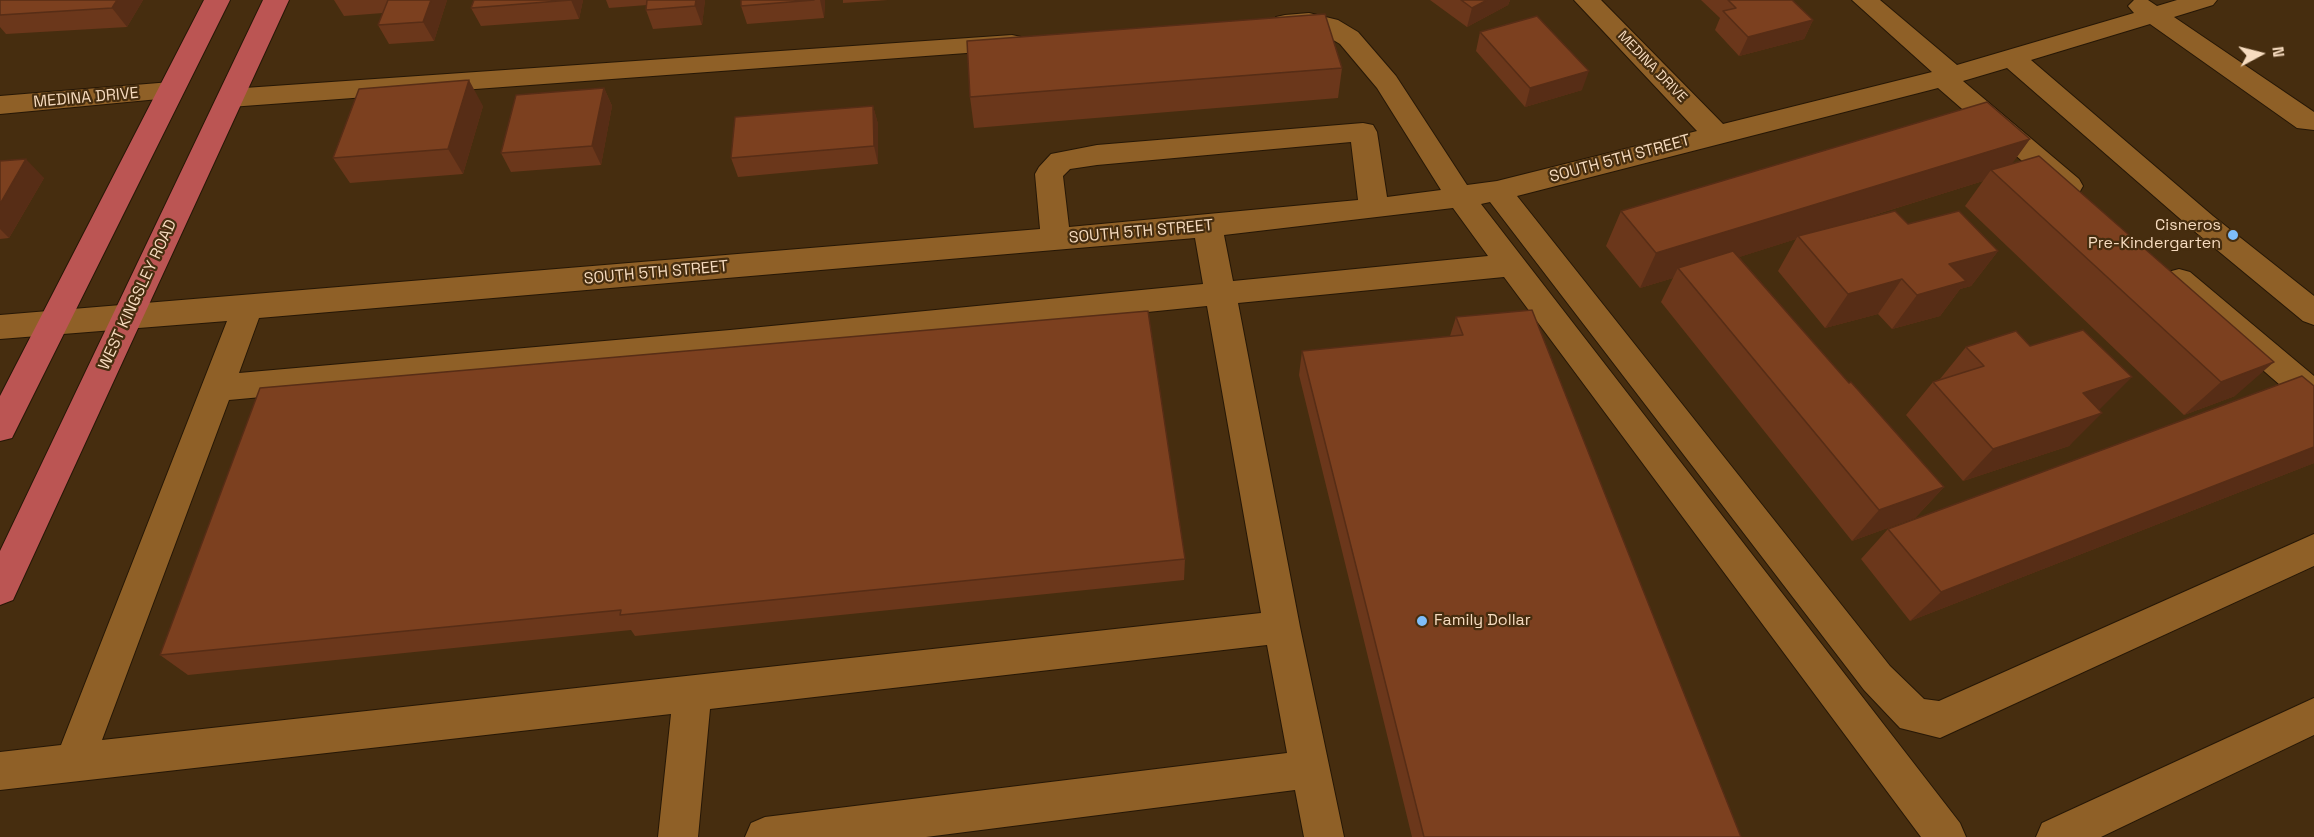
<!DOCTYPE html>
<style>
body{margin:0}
#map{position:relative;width:2314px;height:837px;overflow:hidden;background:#462d0f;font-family:"Space Grotesk",sans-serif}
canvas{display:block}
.north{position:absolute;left:2230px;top:24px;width:60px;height:60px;-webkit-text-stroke:4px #462d0f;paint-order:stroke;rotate:83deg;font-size:16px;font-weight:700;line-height:24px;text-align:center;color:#f6dbbf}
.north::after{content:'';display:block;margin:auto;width:21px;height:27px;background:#f6dbbf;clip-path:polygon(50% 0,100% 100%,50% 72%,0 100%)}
</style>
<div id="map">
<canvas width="2314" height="837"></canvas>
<div class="north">N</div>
</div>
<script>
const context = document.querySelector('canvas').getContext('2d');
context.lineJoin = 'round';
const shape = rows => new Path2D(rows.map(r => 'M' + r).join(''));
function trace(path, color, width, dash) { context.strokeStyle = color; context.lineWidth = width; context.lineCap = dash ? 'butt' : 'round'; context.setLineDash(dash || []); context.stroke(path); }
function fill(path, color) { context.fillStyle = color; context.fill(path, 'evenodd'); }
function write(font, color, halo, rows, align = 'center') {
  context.font = font + ' "Space Grotesk",sans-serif'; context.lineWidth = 4.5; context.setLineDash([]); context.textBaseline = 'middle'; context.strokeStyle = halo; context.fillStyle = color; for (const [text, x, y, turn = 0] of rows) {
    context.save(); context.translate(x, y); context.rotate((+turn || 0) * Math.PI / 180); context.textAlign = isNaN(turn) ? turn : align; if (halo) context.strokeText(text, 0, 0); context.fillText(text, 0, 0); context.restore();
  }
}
const minor = shape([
 [1574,0,1601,0,1723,124,1932,72,1852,0,1880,0,1957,65,2134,13,2128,6,2134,0,2148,0,2157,6,2177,0,2217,0,2213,5,2174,17,2314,112,2314,130,2297,128,2150,24,2031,60,2213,216,2314,296,2314,325,2303,321,2193,230,2007,68,1963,81,2079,179,2083,186,2079,193,2069,196,2059,193,1938,88,1517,196,1890,666,1924,699,1939,701,2314,534,2314,566,1940,738,1900,728,1864,690,1490,202,1481,204,1960,823,1966,837,1921,837,1504,277,1238,303,1300,627,1344,837,1304,837,1295,790,926,837,745,837,751,823,765,817,1287,753,1267,645,710,709,698,837,658,837,671,714,0,790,0,752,61,745,227,321,0,339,0,315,1040,229,1035,174,1039,167,1051,154,1097,145,1363,123,1373,125,1377,132,1387,197,1441,190,1377,88,1340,44,1320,32,1309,29,1285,31,1276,29,1272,23,1276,17,1285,15,1309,13,1338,20,1358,32,1396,76,1467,185,1497,181,1697,131,1574,0],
 [1351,142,1358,200,1069,227,1063,176,1070,169,1097,165,1351,142],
 [1453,208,1488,256,1233,281,1224,235,1453,208],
 [1195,238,1203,284,730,330,239,373,259,318,1195,238],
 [1207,306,1261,613,102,740,229,400,730,354,1207,306],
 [1012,35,1021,37,1025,43,1021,49,230,107,220,104,217,98,220,92,230,89,1012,35],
 [171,82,180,85,184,91,180,97,0,114,0,96,171,82],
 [2179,269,2190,272,2314,376,2314,408,2302,404,2168,288,2164,280,2168,272,2179,269],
 [2314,698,2314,735,2101,837,2036,837,2042,823,2314,698]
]);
const major = shape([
 [204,0,230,0,12,438,0,441,0,396,204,0],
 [263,0,289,0,13,600,0,605,0,551,263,0]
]);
trace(minor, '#261706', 2);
trace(major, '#261706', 2);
fill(minor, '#8f6027');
fill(major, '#bb5553');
fill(shape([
 [0,0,143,0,127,27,6,34,0,27],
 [334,0,447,0,434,41,389,44,378,25,383,13,344,16],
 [474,0,583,0,579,19,481,26,471,8],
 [606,0,705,0,702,25,653,29,646,10,647,5,609,8],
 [741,0,825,0,824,18,747,24,741,6],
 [843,0,888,0,843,3],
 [1430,0,1510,0,1508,5,1467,27],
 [1701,0,1792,0,1813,20,1804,39,1739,56,1715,30,1720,18],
 [1480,32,1582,90,1525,107,1476,51],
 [1342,68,1338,98,974,128,970,97],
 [604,88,612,106,601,165,511,172,501,153],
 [483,106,463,174,350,183,333,158],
 [873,106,878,124,878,164,738,177,731,158],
 [2030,139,2011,164,2235,396,2184,415,1965,206,1983,181,1852,222,1908,224,1998,251,1971,286,1960,289,1940,316,1892,329,1878,314,1825,328,1778,271,1796,239,1739,257,1849,383,1944,487,1915,518,1852,541,1661,302,1673,278,1640,288,1606,246,1621,211],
 [0,161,44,178,9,238,0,239],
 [1456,317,1741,837,1412,837,1299,375,1302,351,1450,336],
 [2030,346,2099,410,2069,446,1963,481,1906,415,1933,382,1940,379,1966,347],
 [2314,386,2314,463,1910,621,1861,559,1888,529],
 [260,388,1185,559,1184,580,635,636,631,630,188,675,160,655]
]), '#6b371b');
fill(shape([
 [117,0,143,0,127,27,112,8],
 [431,0,447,0,434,41,423,22],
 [571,0,583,0,579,19],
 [696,0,705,0,702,25,695,6],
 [820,0,825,0,824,18],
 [1487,0,1510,0,1508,5,1467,27,1472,8],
 [1813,20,1804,39,1739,56,1748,37],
 [1589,71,1582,90,1525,107,1530,88],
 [469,80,483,106,463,174,448,149],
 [604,88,612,106,601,165,592,146],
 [873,106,878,124,878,164,874,146],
 [2030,139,2004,175,1991,170,1983,181,1800,238,1798,236,1796,239,1683,275,1678,268,1673,278,1640,288,1656,253],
 [26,159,44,178,9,238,0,229,0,204],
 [1998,251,1971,286,1960,289,1940,316,1892,329,1917,295,1949,264],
 [1902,279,1878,314,1825,328,1848,294],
 [2274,362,2235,396,2184,415,2221,382],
 [2132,377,2098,411,2083,393],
 [2102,413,2069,446,1963,481,1993,449],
 [2314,447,2314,463,1910,621,1941,592],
 [1944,487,1915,518,1852,541,1879,510]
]), '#572d16');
const building = shape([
 [0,0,117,0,112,8,0,15,0,0],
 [388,0,431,0,423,22,378,25,388,0],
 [474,0,571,0,471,8,474,0],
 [647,0,696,0,695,6,646,10,647,0],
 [741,0,814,0,741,6,741,0],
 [1461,0,1487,0,1472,8,1461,0],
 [1728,0,1792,0,1813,20,1748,37,1723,11,1736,8,1728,0],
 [1325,14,1342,68,970,97,967,41,1325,14],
 [1537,16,1589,71,1530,88,1480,32,1537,16],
 [469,80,448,149,333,158,359,89,469,80],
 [604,88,592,146,501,153,516,95,604,88],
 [1987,102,2030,139,1656,253,1621,211,1987,102],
 [873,106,874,146,731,158,735,117,873,106],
 [2039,156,2274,362,2221,382,1991,170,2039,156],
 [26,159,0,204,0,161,26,159],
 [1895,211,1908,224,1959,211,1998,251,1949,264,1966,281,1917,295,1902,279,1848,294,1798,236,1895,211],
 [1733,251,1849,383,1851,382,1944,487,1879,510,1678,268,1733,251],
 [1532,310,1741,837,1424,837,1302,351,1463,335,1456,317,1532,310],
 [1148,311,1185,559,620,615,621,610,160,655,260,388,1148,311],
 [2083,330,2132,377,2083,393,2102,413,1993,449,1933,382,1984,366,1966,347,2016,331,2030,346,2083,330],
 [2302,376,2314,386,2314,447,1941,592,1888,529,2302,376]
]);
fill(building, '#7c401f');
trace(building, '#572d16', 1.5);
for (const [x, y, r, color] of [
 [2233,235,6,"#7ebdf9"],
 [1422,621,6,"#7ebdf9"]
]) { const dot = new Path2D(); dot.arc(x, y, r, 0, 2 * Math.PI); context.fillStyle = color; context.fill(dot); trace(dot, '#462d0f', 2); }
write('14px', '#f6dbbf', '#462d0f', [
 ["MEDINA DRIVE",1652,67,46]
]);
write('16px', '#f6dbbf', '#462d0f', [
 ["MEDINA DRIVE",86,98,-5],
 ["SOUTH 5TH STREET",1620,159,-15],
 ["SOUTH 5TH STREET",1141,232,-5],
 ["SOUTH 5TH STREET",656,273,-5],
 ["WEST KINGSLEY ROAD",138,295,-65]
]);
write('16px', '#f6dbbf', '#462d0f', [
 ["Cisneros",2221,226],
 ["Pre-Kindergarten",2221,244],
 ["Family Dollar",1434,621,"left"]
], 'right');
</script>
